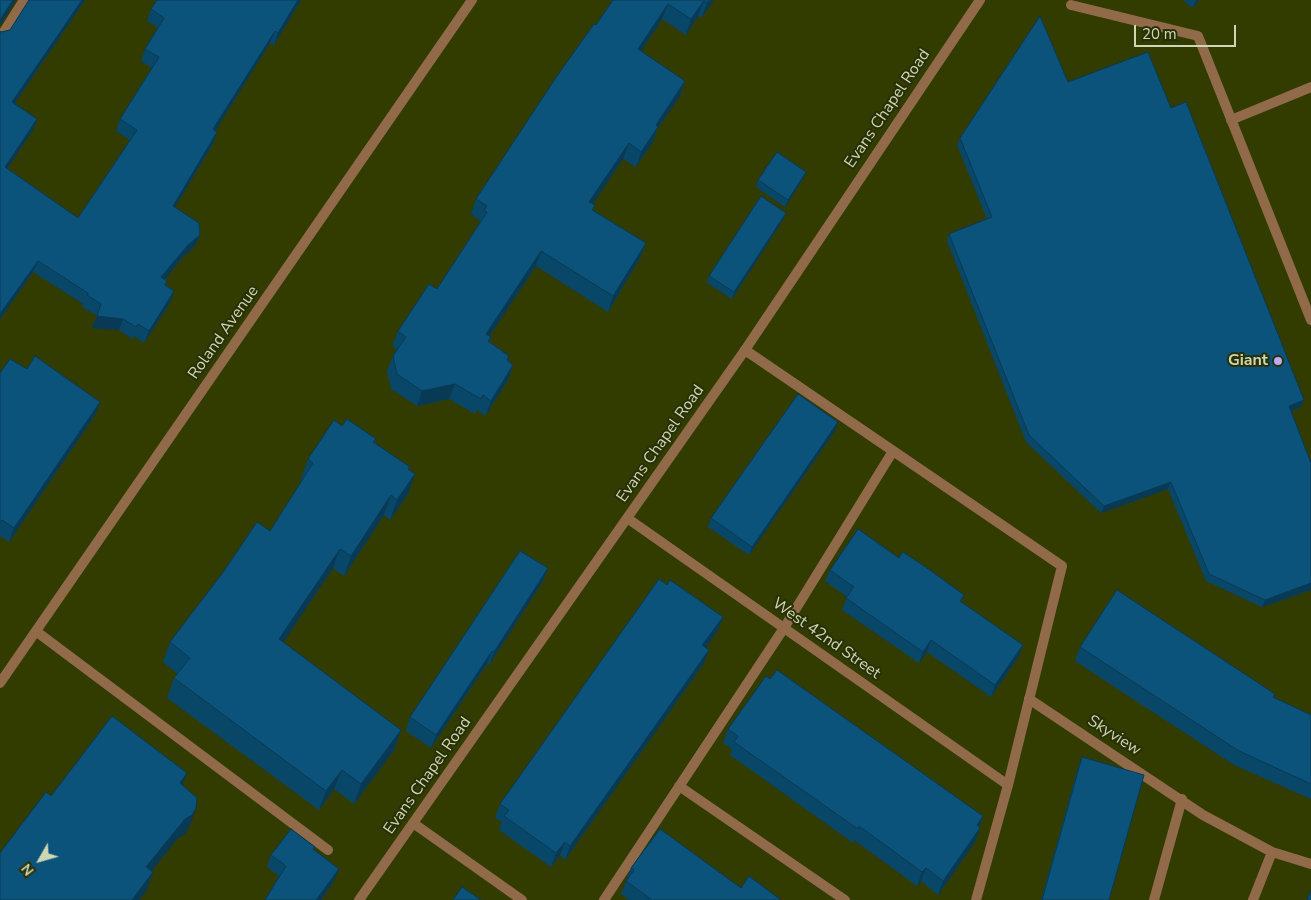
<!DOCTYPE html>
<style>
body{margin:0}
#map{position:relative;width:1311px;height:900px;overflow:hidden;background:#323b00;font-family:"Nunito Sans",sans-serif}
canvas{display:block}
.north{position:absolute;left:15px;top:835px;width:50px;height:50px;-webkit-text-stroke:4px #293008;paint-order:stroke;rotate:232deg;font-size:14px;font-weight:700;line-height:20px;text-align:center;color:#cdd7b2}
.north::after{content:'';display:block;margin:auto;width:18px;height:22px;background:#cdd7b2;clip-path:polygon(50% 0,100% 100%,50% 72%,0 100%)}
.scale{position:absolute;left:1134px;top:25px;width:102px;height:22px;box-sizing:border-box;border:2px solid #cdd7b2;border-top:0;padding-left:6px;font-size:15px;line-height:18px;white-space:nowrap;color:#cdd7b2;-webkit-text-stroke:4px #293008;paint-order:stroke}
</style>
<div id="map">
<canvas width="1311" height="900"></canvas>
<div class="north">N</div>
<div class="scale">20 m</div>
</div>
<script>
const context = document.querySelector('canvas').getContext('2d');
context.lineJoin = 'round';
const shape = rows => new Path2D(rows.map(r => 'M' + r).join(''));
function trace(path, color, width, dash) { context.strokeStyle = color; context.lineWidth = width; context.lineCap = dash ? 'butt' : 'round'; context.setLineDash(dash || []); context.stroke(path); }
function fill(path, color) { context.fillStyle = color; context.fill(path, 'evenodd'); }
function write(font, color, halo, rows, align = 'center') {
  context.font = font + ' "Nunito Sans",sans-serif'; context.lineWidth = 4; context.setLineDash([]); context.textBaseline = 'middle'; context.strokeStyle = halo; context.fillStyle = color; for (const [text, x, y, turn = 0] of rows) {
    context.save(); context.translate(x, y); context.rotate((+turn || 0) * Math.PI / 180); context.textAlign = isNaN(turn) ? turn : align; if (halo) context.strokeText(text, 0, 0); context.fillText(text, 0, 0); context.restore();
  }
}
trace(shape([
 [1071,5,1198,36,1311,320],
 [0,38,24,0],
 [1231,120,1311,87],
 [745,350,1062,566,1008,785,976,900],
 [37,632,328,850],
 [679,786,845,900],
 [604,900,784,628,893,451]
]), '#916a4a', 10);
trace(shape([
 [627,518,1008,785],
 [1029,699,1203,815,1272,852,1311,864],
 [413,823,522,900],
 [359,900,745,350,980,0],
 [1154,900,1182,799],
 [1253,900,1272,852]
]), '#916a4a', 10);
trace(shape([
 [0,683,472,0]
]), '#916a4a', 10);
fill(shape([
 [29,0,85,0,15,103,37,119,33,130,7,168,78,218,130,140,116,131,120,119,152,68,141,61,145,49,158,28,147,21,151,9,301,0,274,45,270,43,215,131,217,132,213,144,175,207,195,246,183,257,165,279,167,281,166,285,170,303,144,343,134,336,132,339,119,330,92,328,97,316,82,307,83,304,33,272,0,319,0,31,1,32,10,30],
 [613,0,714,0,701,18,698,16,686,35,662,19,641,51,685,81,680,96,657,129,653,142,636,167,623,159,592,204,595,205,593,210,646,243,640,258,608,312,536,266,489,336,491,337,489,342,507,361,513,365,508,380,485,416,477,410,475,414,449,399,417,406,391,389,387,371,393,356,397,349,392,346,398,331,437,289,479,225,480,221,471,214,476,199],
 [1183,0,1199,0,1193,8],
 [1068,82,1171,108,1301,407,1291,411,1311,463,1311,590,1262,607,1206,581,1168,489,1101,513,1026,442,947,241,949,234,987,219,957,145,960,138],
 [806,172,803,179,785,207,756,187,758,180],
 [783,220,732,299,707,283,709,276],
 [27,369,100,402,95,415,9,542,0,536,0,373],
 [342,426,376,439,375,443,408,470,408,494,390,520,384,515,344,576,333,568,283,642,401,730,394,750,354,804,334,789,319,810,167,698,174,678,178,674,163,662,170,642,270,531,303,480,301,479,308,459],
 [835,431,749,555,708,527,711,518],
 [899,558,964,595,961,602,1019,656,991,697,927,652,919,663,842,610,847,597,825,581,830,570],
 [548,568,543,581,489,665,487,664,431,748,406,731,410,717],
 [667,585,723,617,718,630,706,647,704,663,565,860,560,855,551,867,499,830,502,822,495,818,500,804],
 [1080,647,1274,698,1311,715,1311,799,1234,765,1075,661],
 [728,729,983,816,979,827,975,842,938,895,921,881,917,886,854,840,853,843,730,755,732,749,723,743],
 [1082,757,1109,900,1041,900,1077,771],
 [315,847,314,850,334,881,321,900,265,900,279,876,267,867,271,855],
 [631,868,741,888,781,900,629,900,621,894]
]), '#094769');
fill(shape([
 [13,0,16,0,0,25,0,20],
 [82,0,85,0,8,113,12,102],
 [298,0,301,0,274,45,278,33],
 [709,0,714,0,701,18,707,3],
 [1196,0,1199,0,1193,8],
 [704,1,698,16,686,35,691,19],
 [668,4,662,19,633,64,638,49],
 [275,31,270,43,209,141,213,129],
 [685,81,680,96,657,129,653,142,636,167,641,152,656,125],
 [37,119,33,130,1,178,5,167],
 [217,132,213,144,169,217,173,206],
 [629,143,623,159,584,217,589,202],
 [806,172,803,179,785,207,788,200],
 [786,213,783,220,732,299,734,292],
 [200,235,195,246,183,257,157,289,161,277,188,245],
 [646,243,640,258,608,312,613,296],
 [541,251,536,266,481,349,486,334],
 [38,261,33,272,0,319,0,314],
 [174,291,170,303,144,343,149,331],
 [97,316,123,319,119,330,92,328],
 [513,365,508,380,485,416,491,401],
 [455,384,449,399,417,406,422,391],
 [1304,400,1301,407,1286,413,1289,406],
 [100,402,95,415,9,542,14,528],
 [838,422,835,431,749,555,752,547],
 [415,474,408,494,390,520,397,500],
 [1171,482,1168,489,1101,513,1104,506],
 [391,495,384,515,344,576,351,556],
 [340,549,333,568,272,659,279,639],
 [548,568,543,581,489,665,494,652],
 [1311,583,1311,590,1262,607,1265,600],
 [723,617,718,630,698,659,702,645],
 [931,640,927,652,919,663,923,652],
 [1023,645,1019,656,991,697,995,685],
 [709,650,704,663,565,860,570,846],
 [492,651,487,664,431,748,436,735],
 [401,730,394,750,354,804,361,784],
 [342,770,334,789,319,810,326,791],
 [187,773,180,792,180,783],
 [196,808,189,828,185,834,178,838,139,887,146,867,185,819],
 [983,816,978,830,977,825],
 [980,828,975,842,938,895,943,881],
 [565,842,560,855,551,867,556,853],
 [926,868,921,881,917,886,922,872],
 [339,869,334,881,321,900,316,900],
 [153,872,146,892,139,900,132,900]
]), '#083a55');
const building = shape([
 [0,0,13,0,0,20,0,0],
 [29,0,82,0,12,102,37,119,5,167,78,218,137,130,120,119,159,57,145,49,164,18,151,9,157,0,298,0,278,33,275,31,213,129,217,132,173,206,199,223,200,235,188,245,161,277,167,281,165,285,174,291,149,331,138,324,136,327,123,319,97,316,101,304,87,295,88,293,38,261,0,314,0,31,1,32,10,30,29,0],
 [613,0,709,0,707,3,704,1,691,19,668,4,638,49,685,81,656,125,658,127,641,152,629,143,589,202,595,205,592,210,646,243,613,296,541,251,486,334,491,337,488,341,509,356,507,360,513,365,491,401,483,395,481,399,455,384,422,391,397,374,393,356,406,337,398,331,429,284,437,289,487,212,484,210,487,206,476,199,555,79,594,24,596,25,613,0],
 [1040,16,1068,82,1148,52,1171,108,1186,102,1304,400,1289,406,1311,463,1311,583,1265,600,1209,574,1171,482,1104,506,1029,435,949,234,992,217,960,138,1040,16],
 [777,152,806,172,788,200,758,180,777,152],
 [761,196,786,213,734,292,709,276,761,196],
 [35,356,100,402,14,528,2,520,0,522,0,373,10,359,27,369,35,356],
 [798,394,838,422,752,547,711,518,798,394],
 [347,419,376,439,373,442,410,467,408,469,415,474,397,500,391,495,351,556,340,549,279,639,401,730,361,784,342,770,326,791,174,678,190,658,170,642,224,571,257,522,270,531,313,463,308,459,334,420,342,426,347,419],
 [858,529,899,558,903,552,930,570,964,595,960,601,1023,645,995,685,931,640,923,652,846,598,854,587,830,570,858,529],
 [520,551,548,568,494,652,492,651,436,735,410,717,520,551],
 [659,579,667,585,670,580,723,617,702,645,709,650,570,846,565,842,556,853,504,816,509,810,500,804,659,579],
 [1117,590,1275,694,1273,697,1311,715,1311,784,1239,751,1080,647,1117,590],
 [777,670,983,816,977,825,980,828,943,881,926,868,922,872,859,826,858,829,734,742,738,736,728,729,766,676,770,679,777,670],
 [112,716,187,773,180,783,197,798,196,808,192,815,185,819,146,867,153,872,132,900,0,900,0,853,46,792,51,796,112,716],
 [1082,757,1144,775,1109,900,1042,900,1082,757],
 [291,829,315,847,313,849,339,869,316,900,265,900,286,866,271,855,291,829],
 [660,829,741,888,749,876,781,900,652,900,626,881,634,870,631,868,660,829],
 [462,887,481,900,453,900,462,887],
 [1311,891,1311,900,1307,900,1311,891]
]);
fill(building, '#0b537a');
trace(building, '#083a55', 1);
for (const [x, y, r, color] of [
 [1278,361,5,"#c1a8f3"]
]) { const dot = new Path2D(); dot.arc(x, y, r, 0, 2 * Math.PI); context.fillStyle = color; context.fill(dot); trace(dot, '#293008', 2); }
write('16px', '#cdd7b2', '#293008', [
 ["Evans Chapel Road",888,109,-56],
 ["Roland Avenue",224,333,-55],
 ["Evans Chapel Road",661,444,-55],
 ["West 42nd Street",826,639,35],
 ["Skyview",1114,736,33],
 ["Evans Chapel Road",428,776,-55]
]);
write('bold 16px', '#cdd7b2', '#293008', [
 ["Giant",1268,361]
], 'right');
</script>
